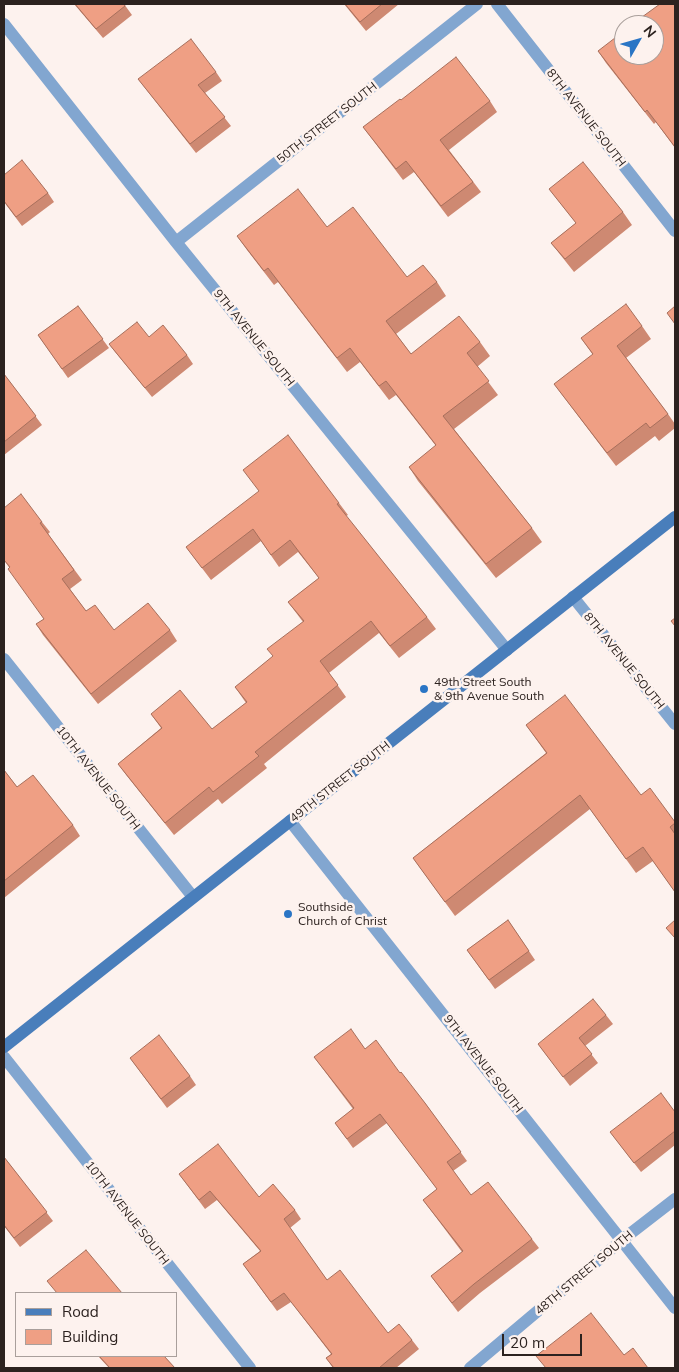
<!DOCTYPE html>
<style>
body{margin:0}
#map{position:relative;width:679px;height:1372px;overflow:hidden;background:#fdf2ee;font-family:Mulish,sans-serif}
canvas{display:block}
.frame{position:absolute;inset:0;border:5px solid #2c221f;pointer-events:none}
.legend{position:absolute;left:15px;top:1292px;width:162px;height:65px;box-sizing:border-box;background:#fdf2ee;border:1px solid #a99f9b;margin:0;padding:6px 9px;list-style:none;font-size:15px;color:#2c221f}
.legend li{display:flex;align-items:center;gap:10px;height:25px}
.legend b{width:25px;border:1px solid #a99f9b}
.north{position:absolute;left:614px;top:15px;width:50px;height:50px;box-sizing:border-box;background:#fdf2ee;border:1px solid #a99f9b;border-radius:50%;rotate:52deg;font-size:14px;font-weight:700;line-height:20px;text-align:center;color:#2c221f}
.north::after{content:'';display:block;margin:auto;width:18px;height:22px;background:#2a75c5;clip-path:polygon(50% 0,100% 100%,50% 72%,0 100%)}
.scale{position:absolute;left:502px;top:1334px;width:80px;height:22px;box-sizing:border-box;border:2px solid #2c221f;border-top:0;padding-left:6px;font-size:15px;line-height:18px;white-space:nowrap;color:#2c221f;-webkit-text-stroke:4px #fdf2ee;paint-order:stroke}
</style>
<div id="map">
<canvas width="679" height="1372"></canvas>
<div class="frame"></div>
<ul class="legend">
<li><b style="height:6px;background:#497ebb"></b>Road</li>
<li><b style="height:14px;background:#ef9f84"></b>Building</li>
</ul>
<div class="north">N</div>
<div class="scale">20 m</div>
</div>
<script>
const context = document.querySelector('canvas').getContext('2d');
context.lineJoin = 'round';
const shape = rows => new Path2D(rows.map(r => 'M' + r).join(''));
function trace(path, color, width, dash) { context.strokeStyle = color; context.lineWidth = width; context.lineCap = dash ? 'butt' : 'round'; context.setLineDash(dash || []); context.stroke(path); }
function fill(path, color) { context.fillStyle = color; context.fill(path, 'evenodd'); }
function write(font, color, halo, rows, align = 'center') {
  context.font = font + ' Mulish,sans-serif'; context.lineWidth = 5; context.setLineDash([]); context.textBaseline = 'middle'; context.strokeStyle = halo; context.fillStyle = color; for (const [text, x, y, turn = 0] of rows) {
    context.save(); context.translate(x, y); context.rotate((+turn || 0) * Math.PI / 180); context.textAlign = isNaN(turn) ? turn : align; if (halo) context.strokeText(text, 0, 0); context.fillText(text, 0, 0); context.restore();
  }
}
trace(shape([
 [497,4,675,231],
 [4,24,176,242,507,650],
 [176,242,477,4],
 [573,597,675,724],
 [4,659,193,897],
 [290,821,675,1308],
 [4,1057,250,1368],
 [470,1368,622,1240,675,1199]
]), '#82a6d0', 12);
trace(shape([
 [4,1047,675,517]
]), '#497ebb', 12);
fill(shape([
 [74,4,124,4,132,15,103,38],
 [344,4,399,4,366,31],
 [675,4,675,148,656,122,654,124,606,63,598,51],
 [216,72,222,81,205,93,231,126,196,153,138,79],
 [401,100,490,101,497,112,449,150,481,192,448,217,414,172,403,180,363,127],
 [4,175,48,193,54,202,22,226,4,202],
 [549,189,623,212,632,225,574,272,551,243,576,223],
 [327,227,407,277,437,282,446,296,396,334,411,354,480,342,490,356,477,367,498,395,454,429,532,528,542,542,496,578,418,481,409,467,436,446,396,395,389,400,360,362,347,372,278,282,274,285,247,250,237,236],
 [78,306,109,348,68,378,38,335],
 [642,326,651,339,626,358,668,414,675,424,675,428,659,441,655,436,616,466,554,384,593,355,581,338],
 [149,337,187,355,193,364,152,397,116,353,109,344],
 [4,374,42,425,4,455],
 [339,503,348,515,346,516,427,617,436,629,399,658,379,633,329,673,346,697,264,764,267,768,222,804,218,799,174,835,127,776,118,764,161,728,151,714,212,729,246,703,235,687,272,657,303,622,288,602,319,578,298,552,279,567,261,541,211,580,186,547],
 [4,508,42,522,50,532,48,534,82,580,70,589,86,611,114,630,170,630,177,641,98,704,43,635,36,624,44,619,4,560],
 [526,725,641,795,675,822,675,892,653,861,636,873,590,809,455,916,413,858,546,753],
 [4,770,17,787,73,825,80,836,4,898],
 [508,920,535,960,495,989,467,950],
 [606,1015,613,1024,585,1046,598,1063,570,1086,538,1044],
 [365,1049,400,1073,425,1103,467,1161,453,1171,471,1195,532,1239,539,1248,480,1293,458,1312,431,1276,462,1252,423,1200,437,1189,387,1123,353,1148,335,1123,353,1109,314,1057],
 [130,1058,190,1076,196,1085,167,1108],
 [675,1112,675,1145,641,1172,610,1132],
 [4,1157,53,1221,20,1247,4,1226],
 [179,1174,259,1197,295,1210,301,1219,290,1228,327,1280,388,1333,412,1340,419,1349,396,1368,333,1368,326,1358,331,1354,291,1302,277,1311,243,1264,260,1251,217,1200,205,1209],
 [98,1356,164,1356,175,1368,109,1368]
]), '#ce8972');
const building = shape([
 [75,4,124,4,125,6,96,29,75,4],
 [345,4,382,4,360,22,345,4],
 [660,4,675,4,675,147,647,110,645,112,598,51,624,31,624,55,654,55,654,25,631,25,660,4],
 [191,39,216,72,198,85,225,117,190,144,138,79,191,39],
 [456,57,490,101,440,140,473,182,441,206,406,161,396,169,363,127,400,99,401,100,456,57],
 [22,160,48,193,16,217,4,201,4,175,22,160],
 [583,162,623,212,565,259,551,243,576,223,549,189,583,162],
 [298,189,327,227,353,207,407,277,423,265,437,282,386,321,411,354,459,316,480,342,467,353,489,381,443,416,532,528,486,564,409,467,436,445,386,381,379,386,350,348,337,358,268,268,264,271,237,236,298,189],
 [626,304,642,326,617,346,668,414,650,428,646,423,607,453,554,384,593,354,581,338,626,304],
 [78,306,103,339,62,369,38,335,78,306],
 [675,306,675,324,667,313,675,306],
 [137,322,149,337,163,325,187,355,145,388,109,344,137,322],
 [4,374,36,416,4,442,4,374],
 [288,435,339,503,337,504,427,617,390,646,371,621,320,661,338,685,255,752,259,756,213,792,209,787,165,823,118,764,162,728,151,714,180,690,212,729,247,702,235,687,273,656,267,649,304,621,288,602,319,578,290,540,271,555,253,529,202,568,186,547,259,491,243,470,288,435],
 [21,494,42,522,40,523,74,570,62,579,86,611,95,605,114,630,148,603,170,630,91,694,36,624,44,619,8,569,10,567,4,560,4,508,21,494],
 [675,618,675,626,671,621,675,618],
 [565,695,641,795,650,788,675,822,675,823,670,827,675,834,675,892,643,847,626,859,580,795,445,902,413,858,547,753,526,725,565,695],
 [4,770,17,787,33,775,73,825,4,881,4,770],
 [508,920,529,951,489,980,467,950,508,920],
 [675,920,675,938,666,928,675,920],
 [593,999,606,1015,579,1038,592,1054,563,1077,538,1044,593,999],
 [351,1029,365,1049,376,1040,400,1073,401,1072,425,1103,461,1152,447,1162,471,1195,488,1182,532,1239,474,1284,452,1303,431,1276,463,1251,423,1200,437,1189,380,1114,347,1139,335,1123,354,1108,314,1057,351,1029],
 [159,1035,190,1076,161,1099,130,1058,159,1035],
 [661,1093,675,1112,675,1131,634,1163,610,1132,661,1093],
 [218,1144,259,1197,273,1184,295,1210,284,1219,327,1280,340,1270,388,1333,399,1324,412,1340,379,1368,334,1368,326,1358,332,1354,284,1293,271,1302,243,1264,261,1251,210,1191,199,1200,179,1174,218,1144],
 [4,1157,47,1212,14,1238,4,1225,4,1157],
 [86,1250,122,1293,57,1293,47,1281,86,1250],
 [591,1313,624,1355,633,1348,648,1368,546,1368,536,1356,591,1313],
 [99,1356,164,1356,175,1368,110,1368,99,1356]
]);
fill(building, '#ef9f84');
trace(building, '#a76f5c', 1);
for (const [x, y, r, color] of [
 [424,689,5,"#2a75c5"],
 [288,914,5,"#2a75c5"]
]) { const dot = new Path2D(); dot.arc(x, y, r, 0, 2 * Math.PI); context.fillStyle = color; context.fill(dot); trace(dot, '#fdf2ee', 2); }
write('12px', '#2c221f', '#fdf2ee', [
 ["8TH AVENUE SOUTH",586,118,52],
 ["50TH STREET SOUTH",327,123,-38],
 ["9TH AVENUE SOUTH",254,338,51],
 ["8TH AVENUE SOUTH",624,661,51],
 ["10TH AVENUE SOUTH",98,778,52],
 ["49TH STREET SOUTH",340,782,-38],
 ["9TH AVENUE SOUTH",483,1064,52],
 ["10TH AVENUE SOUTH",127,1213,52],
 ["48TH STREET SOUTH",584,1273,-40]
]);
write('12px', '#2c221f', '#fdf2ee', [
 ["49th Street South",434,682],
 ["& 9th Avenue South",434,696],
 ["Southside",298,907],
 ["Church of Christ",298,921]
], 'left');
</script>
